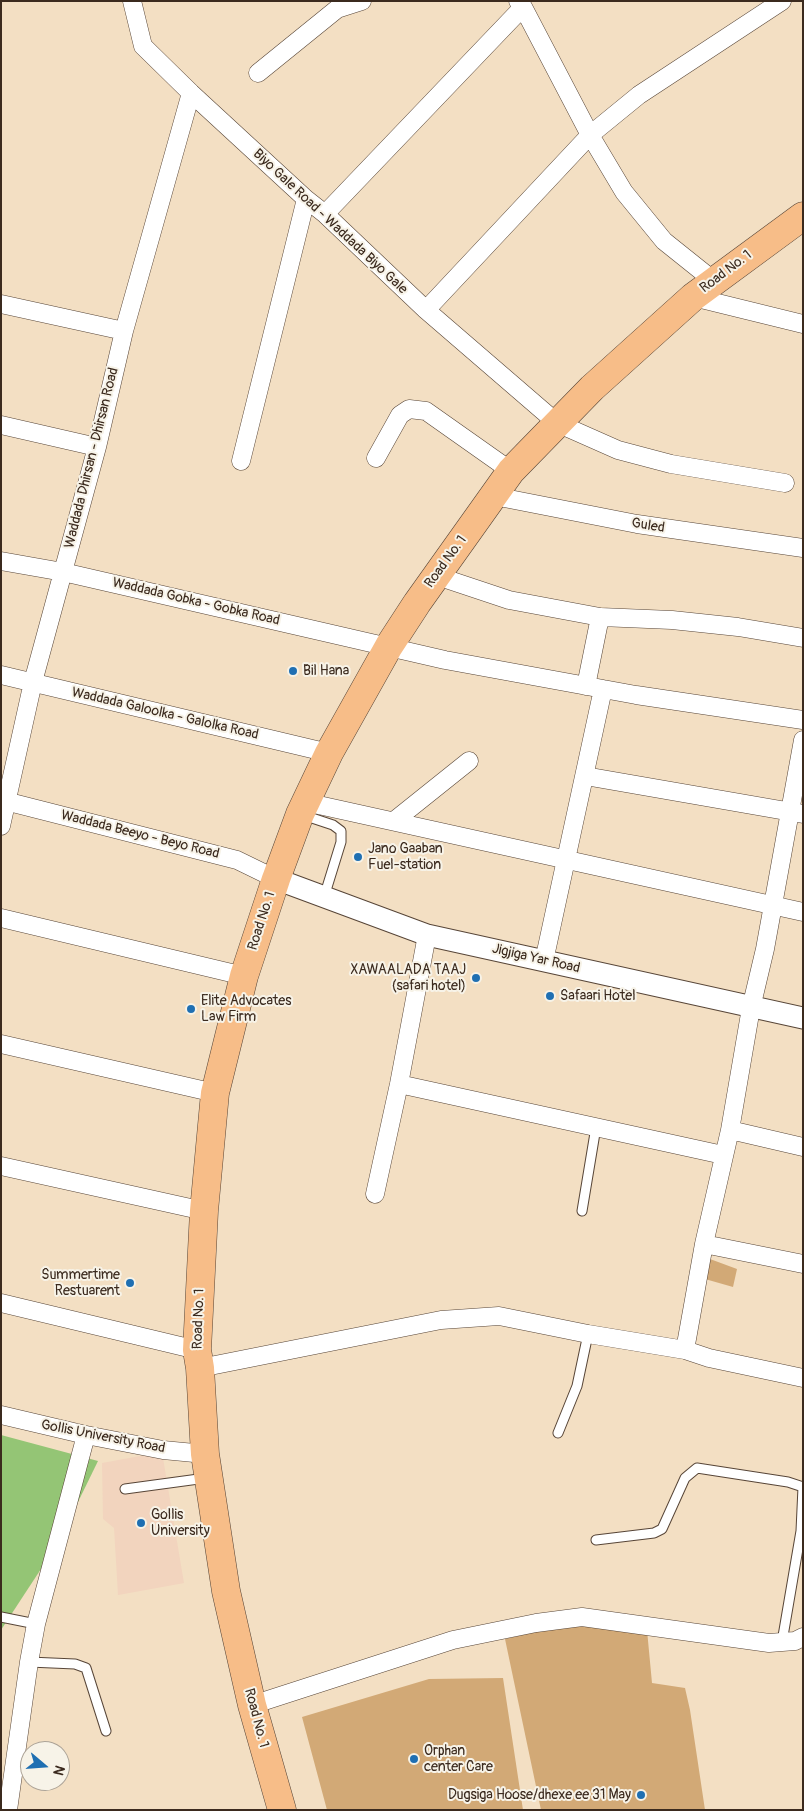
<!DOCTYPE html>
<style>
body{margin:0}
#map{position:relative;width:804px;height:1811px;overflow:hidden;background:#f3dfc3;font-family:Pangolin,sans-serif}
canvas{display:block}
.frame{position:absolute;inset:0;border:2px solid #3b2a1e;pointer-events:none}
.north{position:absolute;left:20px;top:1741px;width:50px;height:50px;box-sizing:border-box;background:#f7f3e8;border:1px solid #aca397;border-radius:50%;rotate:108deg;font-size:14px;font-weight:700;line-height:20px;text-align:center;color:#3b2a1e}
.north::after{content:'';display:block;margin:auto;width:18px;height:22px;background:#1f6fb2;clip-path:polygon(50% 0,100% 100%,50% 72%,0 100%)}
</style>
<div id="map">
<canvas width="804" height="1811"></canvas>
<div class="frame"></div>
<div class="north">N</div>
</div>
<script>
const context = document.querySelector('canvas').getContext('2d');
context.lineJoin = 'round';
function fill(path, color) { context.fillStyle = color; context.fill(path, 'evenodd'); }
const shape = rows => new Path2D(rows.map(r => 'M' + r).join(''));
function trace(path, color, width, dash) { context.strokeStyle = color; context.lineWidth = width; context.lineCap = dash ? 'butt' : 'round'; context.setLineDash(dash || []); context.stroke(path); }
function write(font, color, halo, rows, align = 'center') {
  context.font = font + ' Pangolin,sans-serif'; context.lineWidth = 4; context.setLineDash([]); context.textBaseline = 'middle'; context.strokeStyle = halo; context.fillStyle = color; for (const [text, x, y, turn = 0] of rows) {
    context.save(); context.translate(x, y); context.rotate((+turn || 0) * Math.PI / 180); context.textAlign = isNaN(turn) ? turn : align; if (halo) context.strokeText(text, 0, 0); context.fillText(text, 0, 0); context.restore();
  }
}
fill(shape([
 [162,1452,184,1583,118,1595,114,1528,103,1519,102,1463]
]), '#f2d4be');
fill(shape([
 [1,1435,98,1461,58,1543,1,1630]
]), '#94c575');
fill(shape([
 [710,1259,737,1269,733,1287,705,1279],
 [573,1623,647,1630,652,1683,685,1688,690,1710,705,1810,541,1810,505,1639],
 [503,1678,523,1810,327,1810,302,1717,429,1679]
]), '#d2a976');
const service = shape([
 [303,815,333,825,341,831,341,842,324,897],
 [582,1211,596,1127],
 [558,1433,577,1386,588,1334],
 [125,1489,206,1478],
 [596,1540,654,1533,662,1529,685,1478,697,1468,788,1482,803,1487],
 [1,1617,36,1624],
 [782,1642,801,1531,803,1487],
 [29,1662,75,1664,86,1668,106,1731]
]);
const minor = shape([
 [132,1,143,46,191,93,306,199,325,214,426,310,557,423,618,450,671,464,785,483],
 [518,1,523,7,590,135,624,192,664,241,714,281],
 [258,73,337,9,362,1],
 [325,214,523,7],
 [693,297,803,324],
 [1,304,124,331],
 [426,310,590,135,639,95,782,1],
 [1,425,97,447],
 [376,458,400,415,409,409,426,411,511,471],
 [241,461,306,199],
 [494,496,637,524,803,548],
 [1,561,63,572,445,660,636,695,803,720],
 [437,576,509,600,600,617,672,620,738,627,803,638],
 [1,675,329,753],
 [586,686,600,617],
 [803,740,765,949,751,1008,730,1130,704,1244,685,1350,709,1358,803,1378],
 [585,776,803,814],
 [1,800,237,860,276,879],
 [305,802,803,912],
 [394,821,469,761],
 [1,826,33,682,97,447,124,331,191,93],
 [1,918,244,976],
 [544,961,603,689],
 [1,1044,215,1093],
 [399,1084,723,1155],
 [730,1130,803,1147],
 [1,1166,204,1211],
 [375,1194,399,1084,427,935],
 [704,1244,803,1264],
 [1,1303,197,1350],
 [200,1368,441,1320,499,1316,588,1334,685,1350],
 [1,1415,86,1435,163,1450,205,1454],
 [252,1705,453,1640,536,1623,582,1617,769,1643,795,1641,803,1637],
 [8,1810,29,1662,36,1624,86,1435]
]);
const tertiary = shape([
 [276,879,427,935,803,1018]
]);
const trunk = shape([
 [282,1810,252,1705,226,1591,205,1454,200,1368,197,1350,204,1211,215,1093,244,976,276,879,300,814,329,753,389,646,417,603,511,471,592,388,693,297,803,216]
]);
trace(service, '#574537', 11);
trace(minor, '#574537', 19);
trace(tertiary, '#574537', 23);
trace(trunk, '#574537', 29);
trace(service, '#fff', 9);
trace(minor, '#fff', 18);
trace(tertiary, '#fff', 21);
trace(trunk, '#f7bd88', 28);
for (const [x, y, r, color] of [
 [293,671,5,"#1f6fb2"],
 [358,857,5,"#1f6fb2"],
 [476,978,5,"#1f6fb2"],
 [550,996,5,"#1f6fb2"],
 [191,1009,5,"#1f6fb2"],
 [130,1283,5,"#1f6fb2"],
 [141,1523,5,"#1f6fb2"],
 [414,1759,5,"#1f6fb2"],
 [641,1795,5,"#1f6fb2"]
]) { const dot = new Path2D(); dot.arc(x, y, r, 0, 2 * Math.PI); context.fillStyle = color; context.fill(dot); trace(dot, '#f7f3e8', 2); }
write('14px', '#3b2a1e', '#f7f3e8', [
 ["Biyo Gale Road - Waddada Biyo Gale",330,222,43],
 ["Road No. 1",726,272,-37],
 ["Waddada Dhirsan - Dhirsan Road",92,458,-76],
 ["Guled",648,526,9],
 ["Road No. 1",446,562,-54],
 ["Waddada Gobka - Gobka Road",196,602,13],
 ["Waddada Galoolka - Galolka Road",165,714,13],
 ["Waddada Beeyo - Beyo Road",140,835,14],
 ["Road No. 1",262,921,-72],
 ["Jigjiga Yar Road",536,959,13],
 ["Road No. 1",199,1319,-88],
 ["Gollis University Road",103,1437,11],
 ["Road No. 1",256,1718,75]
]);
write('14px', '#3b2a1e', '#f7f3e8', [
 ["Bil Hana",303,671],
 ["Jano Gaaban",368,849],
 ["Fuel-station",368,865],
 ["XAWAALADA TAAJ",466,970,"right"],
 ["(safari hotel)",466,986,"right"],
 ["Safaari Hotel",560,996],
 ["Elite Advocates",201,1001],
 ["Law Firm",201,1017],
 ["Summertime",120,1275,"right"],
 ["Restuarent",120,1291,"right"],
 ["Gollis",151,1515],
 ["University",151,1531],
 ["Orphan",424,1751],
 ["center Care",424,1767],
 ["Dugsiga Hoose/dhexe ee 31 May",631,1795,"right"]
], 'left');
</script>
